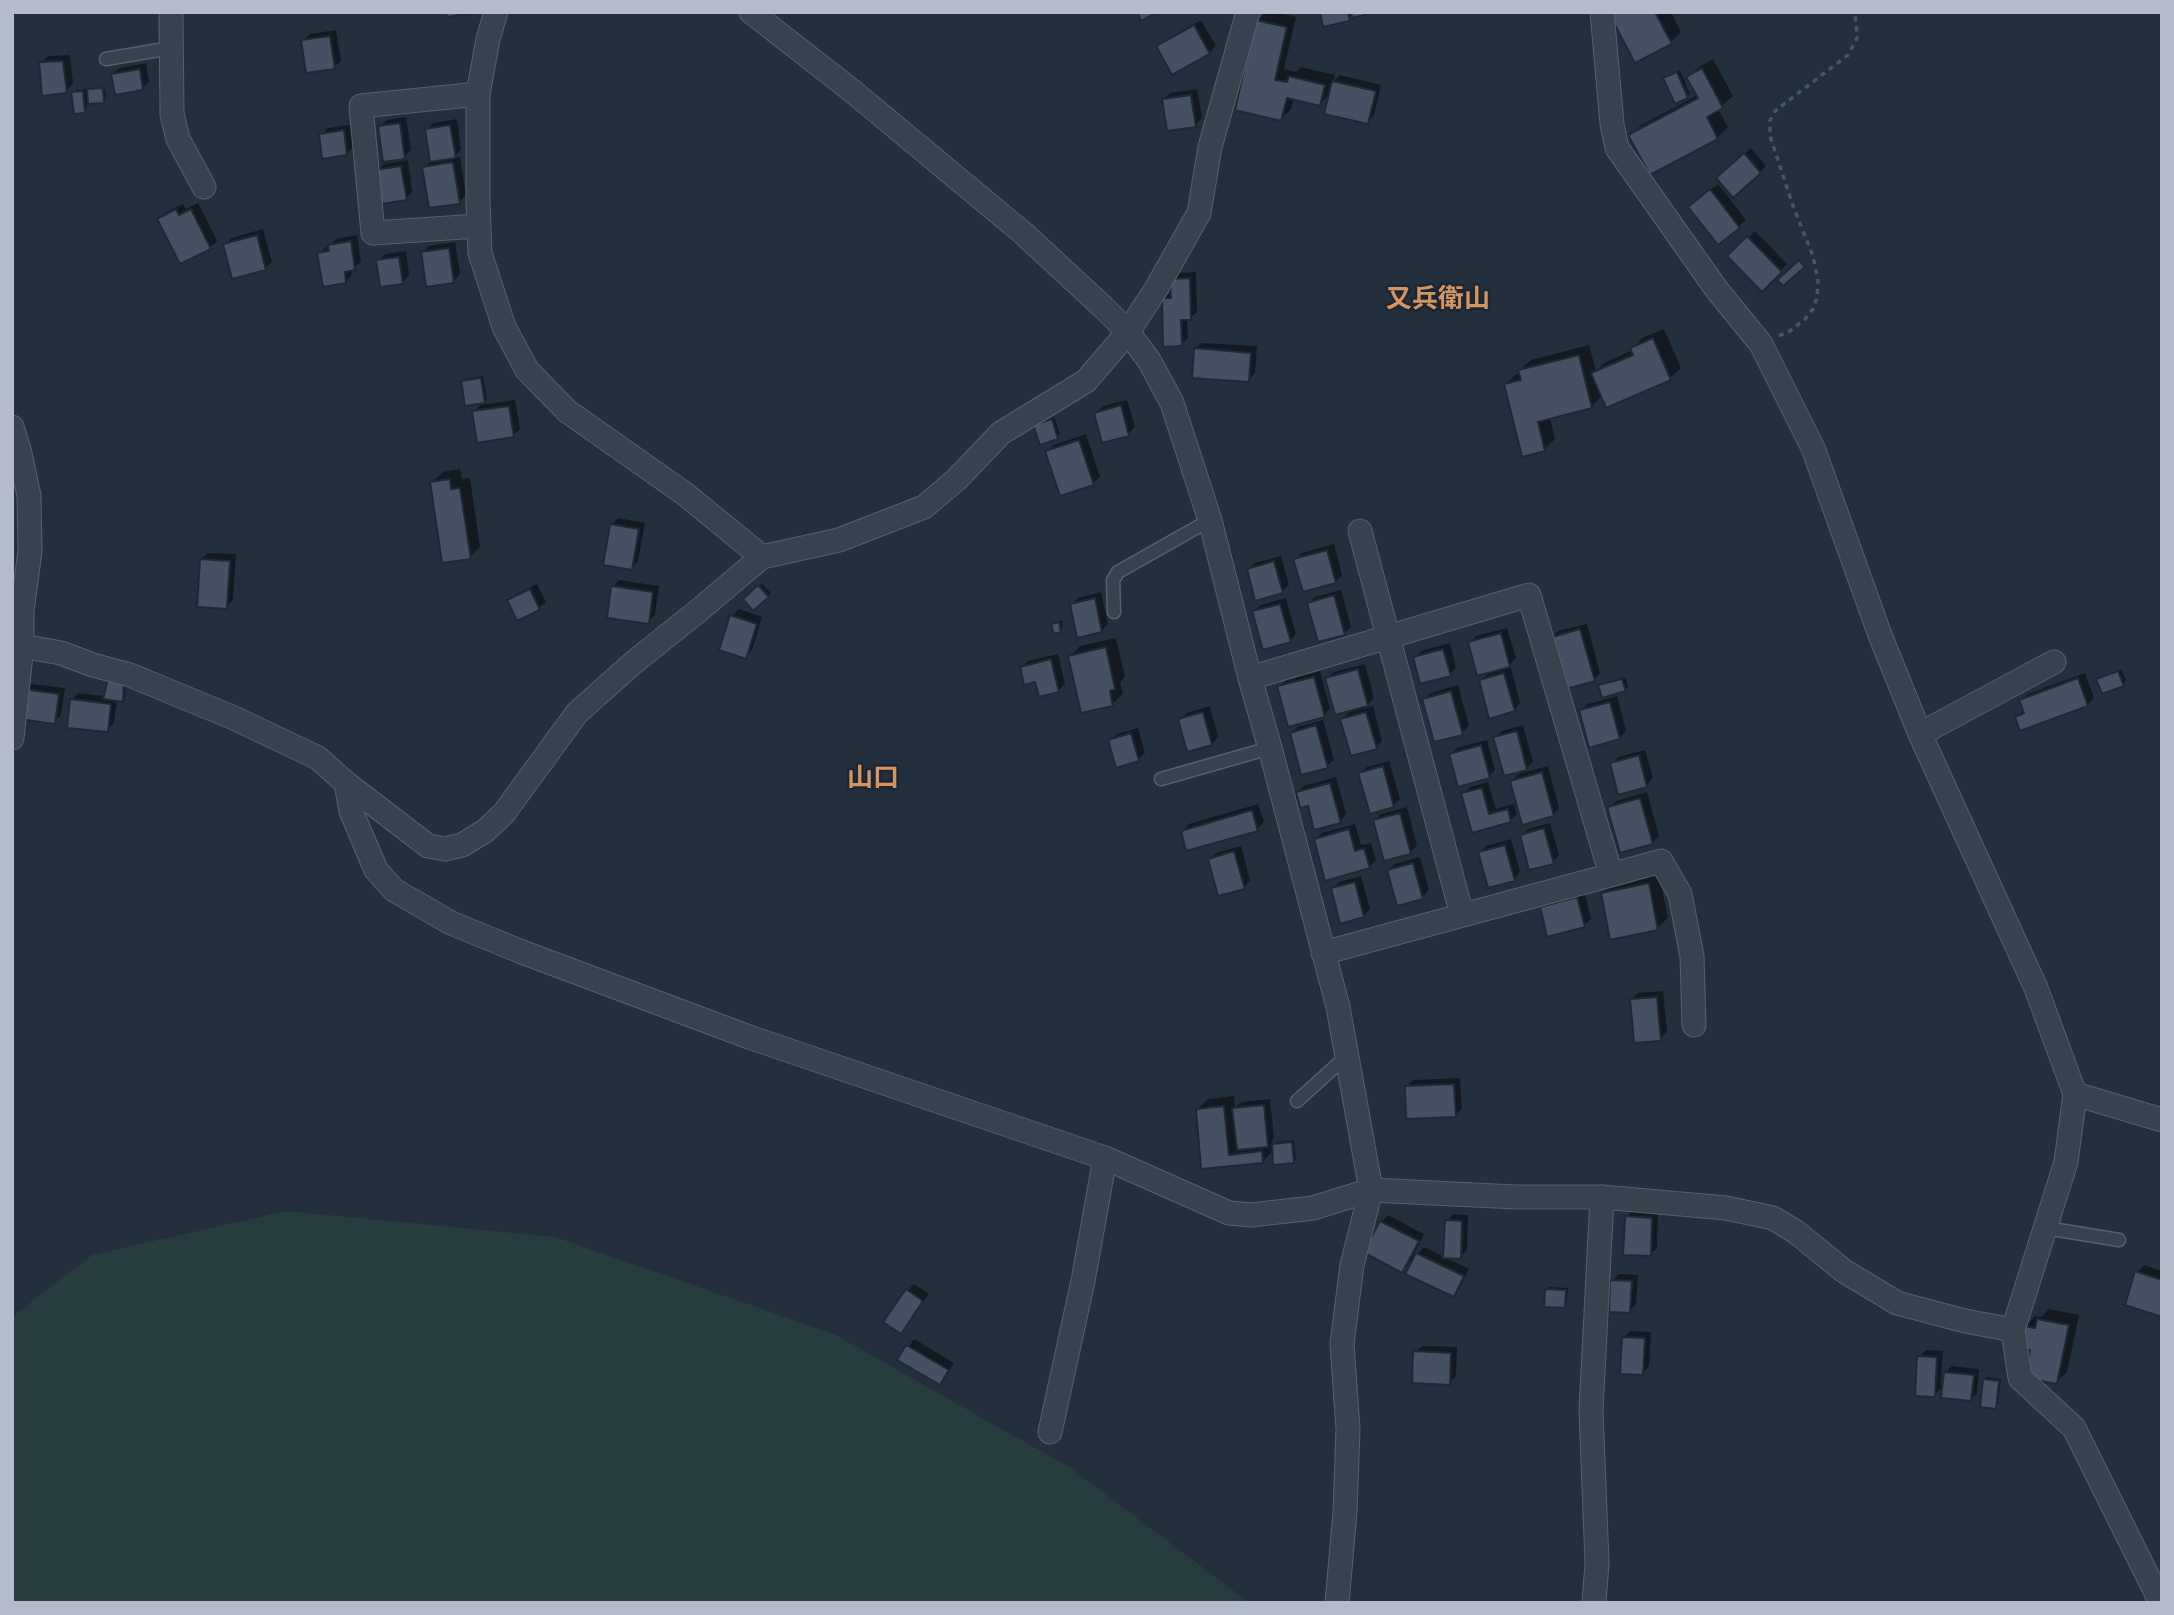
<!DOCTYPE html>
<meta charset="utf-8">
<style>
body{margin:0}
#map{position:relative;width:2174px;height:1615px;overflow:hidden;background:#242f3e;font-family:"PT Sans Narrow",sans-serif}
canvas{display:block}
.frame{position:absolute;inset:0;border:14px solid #b4bcc9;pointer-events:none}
</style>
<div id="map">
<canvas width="2174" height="1615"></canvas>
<div class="frame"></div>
</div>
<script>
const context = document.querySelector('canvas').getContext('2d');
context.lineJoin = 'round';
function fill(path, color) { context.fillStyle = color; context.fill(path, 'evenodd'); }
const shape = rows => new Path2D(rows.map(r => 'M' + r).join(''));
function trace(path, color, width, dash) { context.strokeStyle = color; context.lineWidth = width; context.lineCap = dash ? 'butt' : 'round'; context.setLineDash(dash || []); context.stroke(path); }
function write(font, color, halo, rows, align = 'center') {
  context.font = font + ' "PT Sans Narrow","Noto Sans JP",sans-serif'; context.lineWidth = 5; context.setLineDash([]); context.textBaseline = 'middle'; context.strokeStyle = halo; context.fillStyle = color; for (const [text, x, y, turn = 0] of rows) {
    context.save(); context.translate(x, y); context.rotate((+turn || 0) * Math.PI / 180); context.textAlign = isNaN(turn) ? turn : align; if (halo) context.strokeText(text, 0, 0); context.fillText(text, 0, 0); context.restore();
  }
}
fill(shape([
 [286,1211,555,1237,834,1334,1069,1467,1250,1603,12,1603,12,1317,92,1255]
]), '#263c3f');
fill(shape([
 [1266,12,1276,12,1296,17,1284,69,1296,72,1301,67,1335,75,1333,82,1340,75,1381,85,1374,115,1367,122,1331,93,1320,104,1294,98,1291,109,1281,119,1257,21],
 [1610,12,1671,12,1681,32,1671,42],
 [1201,20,1216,46,1209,53,1158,46,1165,40],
 [336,30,341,61,334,67,303,41,310,34],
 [70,55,73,84,66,91,41,63,48,56],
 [1713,59,1733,96,1718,109,1728,127,1717,138,1650,173,1631,136,1641,125,1698,95,1688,77,1699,67],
 [146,63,149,82,142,88,113,74,120,68],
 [1680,70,1690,94,1676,102,1665,78],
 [85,89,86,92,89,89,105,89,106,98,103,101,87,102,87,108,84,111,73,93,76,90],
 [1197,89,1202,118,1195,125,1164,100,1170,93],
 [406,117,411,150,404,157,380,127,387,120],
 [457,119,461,150,454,157,460,157,466,195,459,202,424,168,431,161,427,129,433,123],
 [350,125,353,147,347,154,321,135,328,128],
 [1751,148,1766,166,1760,172,1725,172],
 [408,160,412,192,406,199,377,171,384,164],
 [1718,184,1746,220,1718,243,1697,200],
 [198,203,217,241,210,247,181,262,160,219,166,212,183,204,186,209],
 [263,229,272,262,265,268,225,244,232,238],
 [1755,231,1787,264,1762,289,1729,256],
 [357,235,361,262,351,269,352,275,346,281,319,254,326,247,330,247,336,239],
 [455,242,460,274,454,281,423,252,429,246],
 [406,251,409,275,403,282,378,261,385,254],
 [1196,272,1197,312,1190,318,1187,319,1188,338,1181,344,1163,298,1172,292,1172,280,1179,273],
 [1664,329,1681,368,1670,378,1603,395,1591,407,1550,418,1555,439,1544,449,1506,385,1516,374,1521,373,1520,370,1531,360,1589,345,1596,371,1604,363,1633,350,1632,349,1642,338],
 [1202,343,1257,346,1255,373,1248,380,1195,349],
 [483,376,487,399,484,401,463,382,465,379],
 [515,400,520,429,513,435,474,412,480,405],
 [1127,400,1135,427,1128,434,1096,413,1103,406],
 [1054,417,1060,434,1057,437,1038,423],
 [1086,434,1100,477,1093,483,1047,451,1054,445],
 [460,469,462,479,470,478,480,547,470,557,432,482,443,472],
 [618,518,645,523,638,561,632,568,612,525],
 [1334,544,1342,575,1335,582,1295,559,1302,553],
 [208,553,236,554,233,600,226,607,201,559],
 [1281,556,1289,585,1282,592,1249,569,1255,563],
 [619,580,659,586,655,615,648,622,613,587],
 [537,584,546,602,539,608,518,619,509,601,516,594],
 [762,584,771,593,754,609,745,599],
 [1341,590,1351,627,1344,633,1309,603,1315,597],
 [1101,592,1108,624,1102,630,1072,605,1078,598],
 [1286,598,1296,634,1290,641,1254,612,1261,605],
 [739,609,762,617,752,650,745,657,732,616],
 [1062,620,1063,627,1061,630,1053,624],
 [1587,624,1600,673,1594,680,1551,638,1558,631],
 [1507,628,1516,658,1505,669,1511,668,1520,703,1514,710,1481,681,1492,670,1470,643,1476,636],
 [1116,638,1125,677,1120,682,1123,694,1112,704,1070,657,1080,646],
 [1450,643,1456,668,1450,674,1415,658,1421,651],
 [1058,654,1065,684,1058,691,1037,680,1022,667,1028,661],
 [1365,664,1374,698,1363,709,1373,706,1382,741,1376,747,1342,719,1353,708,1327,679,1334,672],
 [2121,669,2126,681,2123,684,2098,679],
 [1320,671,1330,708,1324,715,1279,687,1286,680],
 [2085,673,2094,698,2087,705,2017,717,2024,710,2021,701,2028,694],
 [1625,677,1628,687,1625,690,1600,686,1603,683],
 [126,680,125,697,122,700,117,699,114,723,107,730,72,700,78,693,105,696],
 [31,684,65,688,61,715,54,722,25,690],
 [1458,685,1469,726,1462,733,1424,699,1431,693],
 [1617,696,1626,731,1619,738,1581,711,1588,704],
 [1210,706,1218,737,1212,744,1180,719,1187,713],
 [1323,720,1334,760,1327,766,1292,733,1298,727],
 [1523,725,1533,762,1526,768,1495,737,1502,731],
 [1138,728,1145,753,1138,760,1110,740,1117,734],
 [1487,740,1495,770,1489,776,1451,754,1457,748],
 [1645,750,1653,778,1647,785,1620,793,1612,764,1618,757],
 [1389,761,1400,799,1393,806,1360,773,1367,767],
 [1548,766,1559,808,1553,815,1512,781,1518,774],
 [1336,777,1346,814,1340,821,1309,804,1297,793,1304,786],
 [1488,782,1496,809,1514,804,1517,814,1510,821,1473,831,1463,794,1470,787],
 [1647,792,1659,836,1652,843,1609,807,1616,801],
 [1258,804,1264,822,1257,829,1182,831,1189,824],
 [1407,807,1417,846,1410,852,1375,821,1381,814],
 [1550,823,1559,855,1553,862,1522,836,1528,829],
 [1355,824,1361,845,1371,843,1376,860,1369,867,1316,839,1322,833],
 [1511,839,1520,872,1514,879,1480,853,1486,846],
 [1241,846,1250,881,1244,887,1210,859,1216,853],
 [1420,857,1429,890,1422,897,1389,870,1395,864],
 [1659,874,1668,918,1657,928,1603,893,1613,883],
 [1361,876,1370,909,1363,916,1333,889,1339,882],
 [1584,891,1591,919,1584,925,1542,907,1548,900],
 [1663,991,1667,1032,1660,1039,1632,999,1638,993],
 [1460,1078,1462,1109,1455,1115,1406,1087,1413,1080],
 [1234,1096,1235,1108,1241,1102,1270,1099,1274,1138,1272,1141,1272,1146,1276,1142,1294,1140,1296,1159,1293,1162,1274,1150,1262,1162,1203,1167,1198,1109,1208,1099],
 [1633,1210,1658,1211,1657,1248,1650,1254,1626,1217],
 [1453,1214,1468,1215,1467,1250,1460,1257,1447,1221],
 [1388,1215,1424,1234,1412,1259,1424,1247,1469,1269,1460,1288,1454,1295,1415,1257,1402,1270,1381,1222],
 [2144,1265,2162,1271,2162,1315,2137,1272],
 [1619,1274,1638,1275,1636,1304,1630,1311,1612,1281],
 [914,1284,929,1294,900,1332,908,1290],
 [1550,1287,1568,1288,1567,1303,1565,1306,1547,1290],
 [2049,1309,2079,1315,2067,1372,2056,1382,2033,1349,2025,1327,2035,1316,2041,1317],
 [1630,1331,1651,1332,1649,1366,1643,1373,1624,1338],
 [914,1339,954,1363,940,1383,900,1359],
 [1422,1346,1457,1347,1456,1376,1449,1383,1415,1352],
 [1926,1350,1943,1351,1941,1385,1944,1385,1945,1373,1952,1366,1979,1369,1977,1393,1970,1400,1944,1385,1934,1395,1919,1357],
 [1987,1377,2001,1379,1998,1404,1995,1407,1984,1380]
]), '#0007');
const building = shape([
 [446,12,478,12,447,17,446,12],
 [1137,12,1157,12,1141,21,1137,12],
 [1320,12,1348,12,1350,21,1323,27,1320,12],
 [1351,12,1369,12,1369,14,1352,18,1351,12],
 [1608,12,1655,12,1672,44,1635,63,1608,12],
 [1255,20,1287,27,1275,80,1287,82,1289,76,1325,85,1320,106,1287,98,1281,121,1235,110,1255,20],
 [1194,25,1210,54,1172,75,1156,46,1194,25],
 [330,36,335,69,306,73,301,40,330,36],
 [63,61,67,93,42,96,39,62,63,61],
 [1702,68,1723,108,1707,117,1718,139,1650,175,1628,135,1698,98,1686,77,1702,68],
 [140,69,143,90,115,95,111,74,140,69],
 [1677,72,1688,98,1675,104,1663,78,1677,72],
 [1332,81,1376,91,1368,124,1324,114,1332,81],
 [103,88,104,103,88,104,87,89,103,88],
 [83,91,85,113,74,114,71,92,83,91],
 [1191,95,1196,127,1167,131,1162,99,1191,95],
 [400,123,405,159,383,162,378,126,400,123],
 [450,125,456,158,430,162,425,129,450,125],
 [344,130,347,155,322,159,319,134,344,130],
 [1744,153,1761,173,1733,198,1716,178,1744,153],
 [453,162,460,204,429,208,422,167,453,162],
 [401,166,407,200,381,204,375,170,401,166],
 [1710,189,1740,228,1718,245,1688,207,1710,189],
 [176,209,179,215,191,209,211,249,180,264,157,219,176,209],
 [257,235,266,270,232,279,223,244,257,235],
 [1747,236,1782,272,1762,292,1727,256,1747,236],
 [351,241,355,270,345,272,346,283,323,287,317,253,329,251,328,245,351,241],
 [449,248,454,283,426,287,421,252,449,248],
 [399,257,403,284,380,287,376,260,399,257],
 [1799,260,1805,267,1783,286,1777,280,1799,260],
 [1190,278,1191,320,1181,320,1182,346,1163,347,1162,298,1171,298,1170,279,1190,278],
 [1653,338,1671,380,1606,408,1591,373,1633,355,1630,348,1653,338],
 [1194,348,1251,353,1249,382,1192,378,1194,348],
 [1579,355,1592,408,1538,422,1545,451,1522,457,1504,384,1521,380,1518,370,1579,355],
 [481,378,485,403,465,406,461,381,481,378],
 [1121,405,1129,436,1102,443,1094,413,1121,405],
 [509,406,514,437,477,443,472,411,509,406],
 [1052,419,1058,439,1040,445,1033,425,1052,419],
 [1079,440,1094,485,1060,496,1045,451,1079,440],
 [450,479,451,489,460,488,471,559,442,563,430,482,450,479],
 [610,524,639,529,632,570,603,565,610,524],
 [1327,550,1336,583,1303,592,1293,559,1327,550],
 [200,559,230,561,227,609,197,607,200,559],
 [1274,561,1283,593,1255,601,1247,569,1274,561],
 [758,585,769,597,753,611,743,599,758,585],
 [611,586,653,592,649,624,607,618,611,586],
 [530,589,540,610,517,621,507,600,530,589],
 [1334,595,1345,635,1318,642,1307,603,1334,595],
 [1095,598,1102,632,1077,638,1070,604,1095,598],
 [1280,604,1291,642,1263,650,1252,611,1280,604],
 [730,615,757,624,746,659,719,650,730,615],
 [1059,622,1061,632,1054,634,1051,624,1059,622],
 [1580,629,1595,681,1563,690,1549,638,1580,629],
 [1501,633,1510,667,1477,676,1468,642,1501,633],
 [1106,647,1115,689,1110,691,1113,706,1081,713,1068,656,1106,647],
 [1443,649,1451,676,1420,684,1413,657,1443,649],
 [1051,659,1059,692,1039,697,1035,682,1024,685,1020,667,1051,659],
 [1358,669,1368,706,1335,715,1325,678,1358,669],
 [2118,671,2124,686,2102,694,2096,679,2118,671],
 [1504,673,1515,711,1489,719,1479,680,1504,673],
 [1314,677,1325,717,1288,727,1277,686,1314,677],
 [2078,678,2088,706,2020,731,2015,717,2024,713,2019,700,2078,678],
 [108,679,124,683,123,702,103,699,108,679],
 [1622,679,1626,691,1602,698,1598,685,1622,679],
 [23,689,59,694,55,724,19,719,23,689],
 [1451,691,1463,735,1434,742,1422,699,1451,691],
 [70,699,111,704,108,732,67,728,70,699],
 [1610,702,1620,739,1589,748,1579,710,1610,702],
 [1203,712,1212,745,1187,752,1178,719,1203,712],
 [1366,712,1377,749,1351,756,1340,719,1366,712],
 [1316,725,1328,768,1301,775,1290,733,1316,725],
 [1517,731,1527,770,1504,776,1493,737,1517,731],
 [1131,733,1139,761,1116,768,1108,740,1131,733],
 [1481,745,1490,778,1458,787,1449,754,1481,745],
 [1639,755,1647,787,1618,795,1610,763,1639,755],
 [1383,766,1394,807,1370,814,1358,773,1383,766],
 [1542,772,1554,816,1522,825,1510,781,1542,772],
 [1330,783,1341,823,1314,830,1308,806,1300,808,1296,792,1330,783],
 [1482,788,1489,814,1508,809,1511,822,1472,833,1461,793,1482,788],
 [1640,798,1653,844,1620,853,1607,807,1640,798],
 [1252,810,1258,831,1186,851,1181,831,1252,810],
 [1400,813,1411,854,1384,861,1373,820,1400,813],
 [1544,828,1554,864,1529,870,1520,835,1544,828],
 [1349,829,1355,851,1364,848,1370,868,1325,881,1314,839,1349,829],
 [1505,845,1515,881,1488,888,1478,852,1505,845],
 [1234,851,1245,889,1218,896,1208,859,1234,851],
 [1413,863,1423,899,1397,906,1387,870,1413,863],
 [1355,882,1364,917,1340,924,1331,888,1355,882],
 [1649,883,1658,930,1610,940,1601,893,1649,883],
 [1577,897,1585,927,1547,937,1540,907,1577,897],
 [1657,997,1661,1041,1634,1043,1630,999,1657,997],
 [1454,1084,1456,1117,1406,1119,1405,1086,1454,1084],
 [1264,1105,1268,1147,1237,1150,1232,1108,1264,1105],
 [1224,1106,1229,1155,1262,1151,1263,1163,1201,1169,1196,1109,1224,1106],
 [1292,1142,1294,1163,1273,1165,1272,1144,1292,1142],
 [1625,1216,1652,1218,1651,1256,1623,1255,1625,1216],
 [1445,1220,1462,1221,1461,1259,1443,1258,1445,1220],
 [1380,1221,1419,1241,1402,1273,1363,1252,1380,1221],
 [1416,1253,1464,1276,1454,1297,1405,1274,1416,1253],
 [2135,1271,2162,1280,2162,1317,2125,1305,2135,1271],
 [1610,1280,1632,1281,1630,1313,1609,1312,1610,1280],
 [906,1289,923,1301,901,1334,883,1322,906,1289],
 [1545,1289,1566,1290,1565,1308,1544,1307,1545,1289],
 [2037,1319,2069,1325,2057,1384,2025,1378,2030,1350,2019,1348,2023,1326,2035,1328,2037,1319],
 [1622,1337,1645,1338,1643,1375,1620,1374,1622,1337],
 [906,1345,949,1370,940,1385,897,1360,906,1345],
 [1413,1351,1451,1353,1450,1385,1412,1383,1413,1351],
 [1917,1356,1937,1357,1935,1397,1915,1396,1917,1356],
 [1944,1372,1974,1375,1971,1401,1941,1398,1944,1372],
 [1983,1379,1999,1381,1996,1409,1980,1407,1983,1379]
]);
fill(building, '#455162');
trace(building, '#1f2835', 2);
const service = shape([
 [106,59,171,48],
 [1114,612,1113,580,1118,572,1210,520],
 [1161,779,1270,748],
 [1297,1101,1348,1055],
 [2046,1228,2119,1240]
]);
const minor = shape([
 [171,12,172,114,178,139,204,187],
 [496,12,488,39,478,94,478,202,480,253,504,327,527,370,567,411,685,494,762,557],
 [751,12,851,90,1023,233,1104,308,1128,332,1150,362,1172,403,1210,520,1250,678,1270,748,1338,1007,1371,1190,1352,1265,1342,1344,1348,1429,1345,1512,1337,1603],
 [1602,12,1612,124,1617,148,1717,290,1761,344,1813,448,1880,635,1920,734,2036,988,2075,1094,2066,1162,2013,1330,2020,1378,2074,1428,2161,1603],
 [478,226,373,233,361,106,478,94],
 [12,427,20,453,29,496,30,551,22,611,22,646,12,738],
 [1360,531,1462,915],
 [12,646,22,646,61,653,93,665,130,675,234,718,318,758,346,783,428,846,445,849,462,845,485,831,504,813,577,713,633,663,698,611,762,557,839,540,924,507,956,480,1001,433,1086,381,1128,332,1156,289,1199,213,1210,147,1248,12],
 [1250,678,1529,595,1611,875,1323,953],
 [1920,734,2054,662],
 [346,783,351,811,376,870,394,890,451,923,522,952,749,1037,1105,1158,1229,1213,1251,1215,1313,1208,1371,1190,1516,1197,1602,1197,1726,1208,1773,1218,1796,1232,1844,1271,1897,1303,1965,1321,2013,1330],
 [1611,875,1661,861,1680,894,1692,956,1694,1025],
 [2075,1094,2162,1120],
 [1050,1432,1083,1281,1105,1158],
 [1594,1603,1597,1563,1591,1410,1602,1197]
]);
trace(service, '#565f6c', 15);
trace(minor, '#565f6c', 25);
trace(shape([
 [1779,336,1790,331,1805,319,1813,309,1817,298,1818,281,1813,256,1793,206,1770,136,1770,121,1775,111,1848,55,1857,38,1855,12]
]), '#44595c', 3.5, [5, 5]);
trace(service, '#38414e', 12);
trace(minor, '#38414e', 23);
write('bold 26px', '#d59563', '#1d2633', [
 ["又兵衛山",1438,300],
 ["山口",873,779]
]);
</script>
